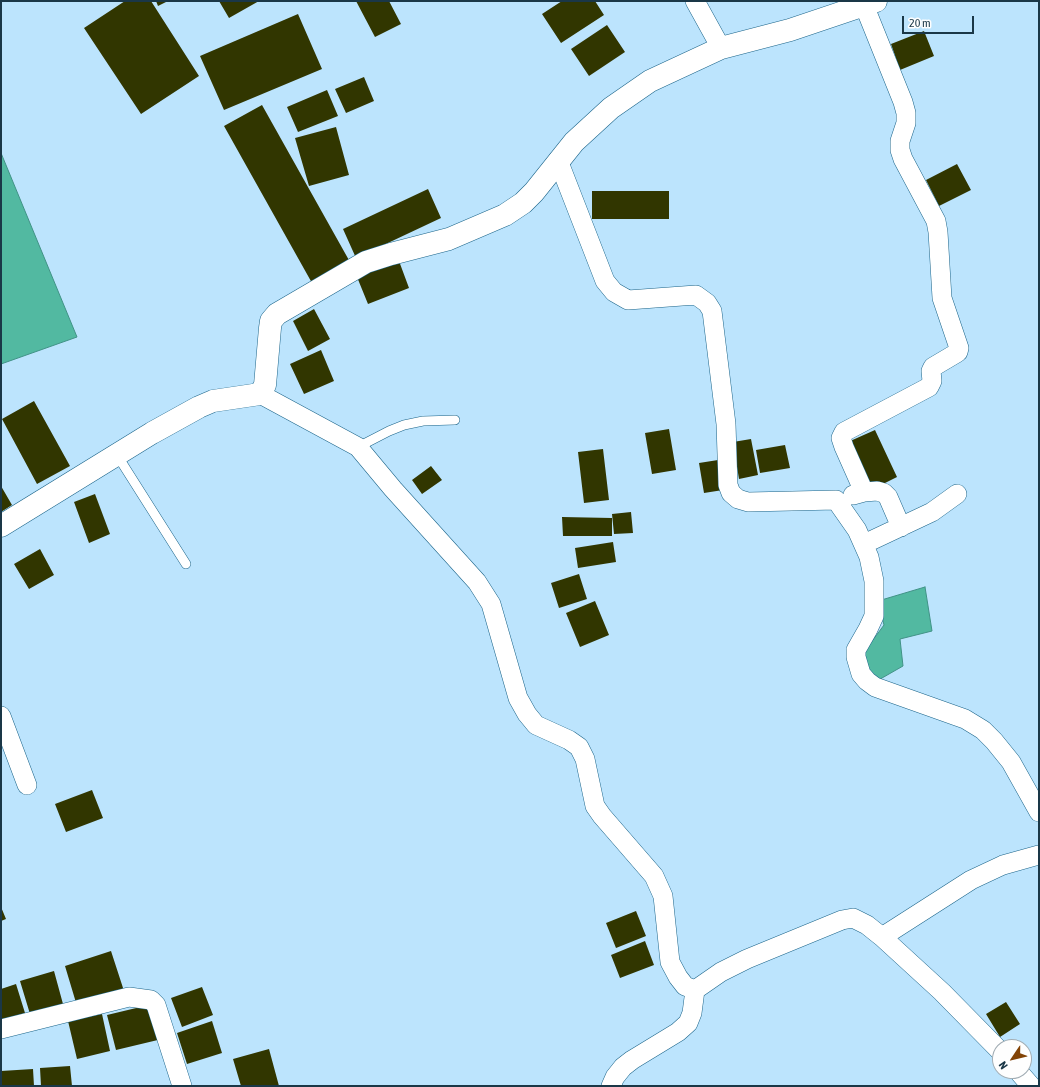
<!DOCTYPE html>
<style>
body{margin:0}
#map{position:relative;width:1040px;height:1087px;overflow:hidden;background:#bce4fd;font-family:"Asap Condensed",sans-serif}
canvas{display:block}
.frame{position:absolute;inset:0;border:2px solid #1a3747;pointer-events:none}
.north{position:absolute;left:992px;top:1039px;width:40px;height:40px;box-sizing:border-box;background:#fefefe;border:1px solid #a3aeb5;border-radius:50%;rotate:235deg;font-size:11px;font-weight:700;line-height:16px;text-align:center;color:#1a3747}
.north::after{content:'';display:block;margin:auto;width:14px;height:18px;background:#824306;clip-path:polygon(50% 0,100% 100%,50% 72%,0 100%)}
.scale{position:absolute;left:902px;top:16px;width:72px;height:18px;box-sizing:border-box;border:2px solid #1a3747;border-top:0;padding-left:5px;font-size:12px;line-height:14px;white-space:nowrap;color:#1a3747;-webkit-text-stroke:3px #fefefe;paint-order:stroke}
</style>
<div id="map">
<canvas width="1040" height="1087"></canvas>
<div class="frame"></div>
<div class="north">N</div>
<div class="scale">20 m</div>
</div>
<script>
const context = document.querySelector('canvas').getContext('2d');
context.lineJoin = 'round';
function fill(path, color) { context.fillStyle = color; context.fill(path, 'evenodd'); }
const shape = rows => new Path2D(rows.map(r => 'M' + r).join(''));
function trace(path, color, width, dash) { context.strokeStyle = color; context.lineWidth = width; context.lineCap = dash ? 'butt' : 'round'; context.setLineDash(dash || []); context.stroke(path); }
const water = shape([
 [1,153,77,337,1,364,1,153],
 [925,587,932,631,900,639,903,666,875,682,861,656,884,625,878,601,925,587]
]);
fill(water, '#52b9a1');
trace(water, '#419286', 1);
fill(shape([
 [125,1,151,1,199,76,141,114,84,28],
 [156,1,168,1,158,6],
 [219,1,259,1,229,18],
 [356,1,389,1,401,24,375,37],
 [562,1,595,1,604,15,561,43,542,14],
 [298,14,322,69,224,110,200,56],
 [607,25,625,52,589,76,571,49],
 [924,31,934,56,900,70,891,44],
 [364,77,374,101,346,113,335,89],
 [327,90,338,116,298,132,287,107],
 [262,105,350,262,312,283,224,126],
 [336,127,349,175,309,186,295,138],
 [957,164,971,190,939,206,926,180],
 [428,189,441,218,356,258,343,229],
 [592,191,669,191,669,219,592,219],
 [399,261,409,288,368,304,357,277],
 [314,309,330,339,308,351,293,321],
 [321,350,334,381,304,394,290,364],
 [34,401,70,466,37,484,2,419],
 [669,429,676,470,652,474,645,433],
 [875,430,897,477,871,490,848,442],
 [751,439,758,475,739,479,733,442],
 [785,445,790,468,760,473,756,450],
 [603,449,609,500,584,503,578,452],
 [718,460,723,490,704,493,699,463],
 [431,466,442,480,422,494,412,480],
 [1,486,12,505,1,512],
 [95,494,110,534,89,543,74,502],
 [631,512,633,533,614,534,612,514],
 [562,517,612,518,612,536,563,536],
 [613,542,616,562,578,568,575,548],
 [40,549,54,575,29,589,14,564],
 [579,574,587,599,559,608,551,583],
 [595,601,609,635,580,647,566,613],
 [92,790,103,818,66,832,55,804],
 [1,907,6,919,1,921],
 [636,911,646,936,616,948,606,923],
 [645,941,654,965,620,978,611,955],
 [111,951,124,991,77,1006,65,966],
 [54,971,63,1004,30,1014,20,981],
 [16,984,25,1013,1,1021,1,989],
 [202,987,213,1015,182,1027,171,998],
 [1006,1002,1020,1024,1000,1037,986,1014],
 [153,1004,162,1039,116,1050,107,1015],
 [102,1014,110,1051,77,1059,68,1021],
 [212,1021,222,1053,187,1064,177,1033],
 [269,1049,279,1086,241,1086,233,1059],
 [70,1066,72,1086,41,1086,40,1068],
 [33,1069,34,1086,1,1086,1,1071]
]), '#313600');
const lane = shape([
 [358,447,389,431,404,425,423,421,455,420],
 [117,455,186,564]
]);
const street = shape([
 [695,1,721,48],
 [558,160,605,281,614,292,628,300,696,295,707,303,712,311,726,424,728,485,731,493,738,499,748,502,836,500,857,530,869,557,874,581,874,616,868,629,856,650,856,657,861,674,867,681,875,687,965,719,983,730,994,741,1011,762,1039,812],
 [260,394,358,447,393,489,477,582,491,604,518,698,527,714,536,725,569,740,579,747,585,759,595,806,602,816,654,876,663,896,670,962,678,977,685,986,695,990,721,972,747,959,842,920,853,918,867,925,882,937,942,992,1000,1051],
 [864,492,844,447,841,438,844,432,929,387,932,381,931,371,933,367,955,354,958,352,959,348,942,298,938,232,936,221,903,159,900,150,900,141,906,123,906,113,903,102,864,5],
 [853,495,864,492,877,491,884,493,888,497,901,527],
 [864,544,932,512,957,494],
 [1,716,27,785],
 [882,937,971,880,1003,865,1039,855],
 [1,1029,129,997,151,1000,156,1005,182,1086],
 [1018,1071,1031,1086],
 [611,1086,615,1077,623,1067,632,1060,678,1032,688,1023,692,1013,695,990]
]);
const secondary = shape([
 [1,526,152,433,199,407,213,401,260,394,265,385,270,328,271,321,277,314,366,262,391,254,449,239,505,215,523,203,534,192,574,142,611,108,650,81,721,48,790,30,876,1]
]);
trace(lane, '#1b6489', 10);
trace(street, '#1b6489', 20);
trace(secondary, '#1b6489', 23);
trace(lane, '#fff', 9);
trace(street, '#fff', 19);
trace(secondary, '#fff', 22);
</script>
